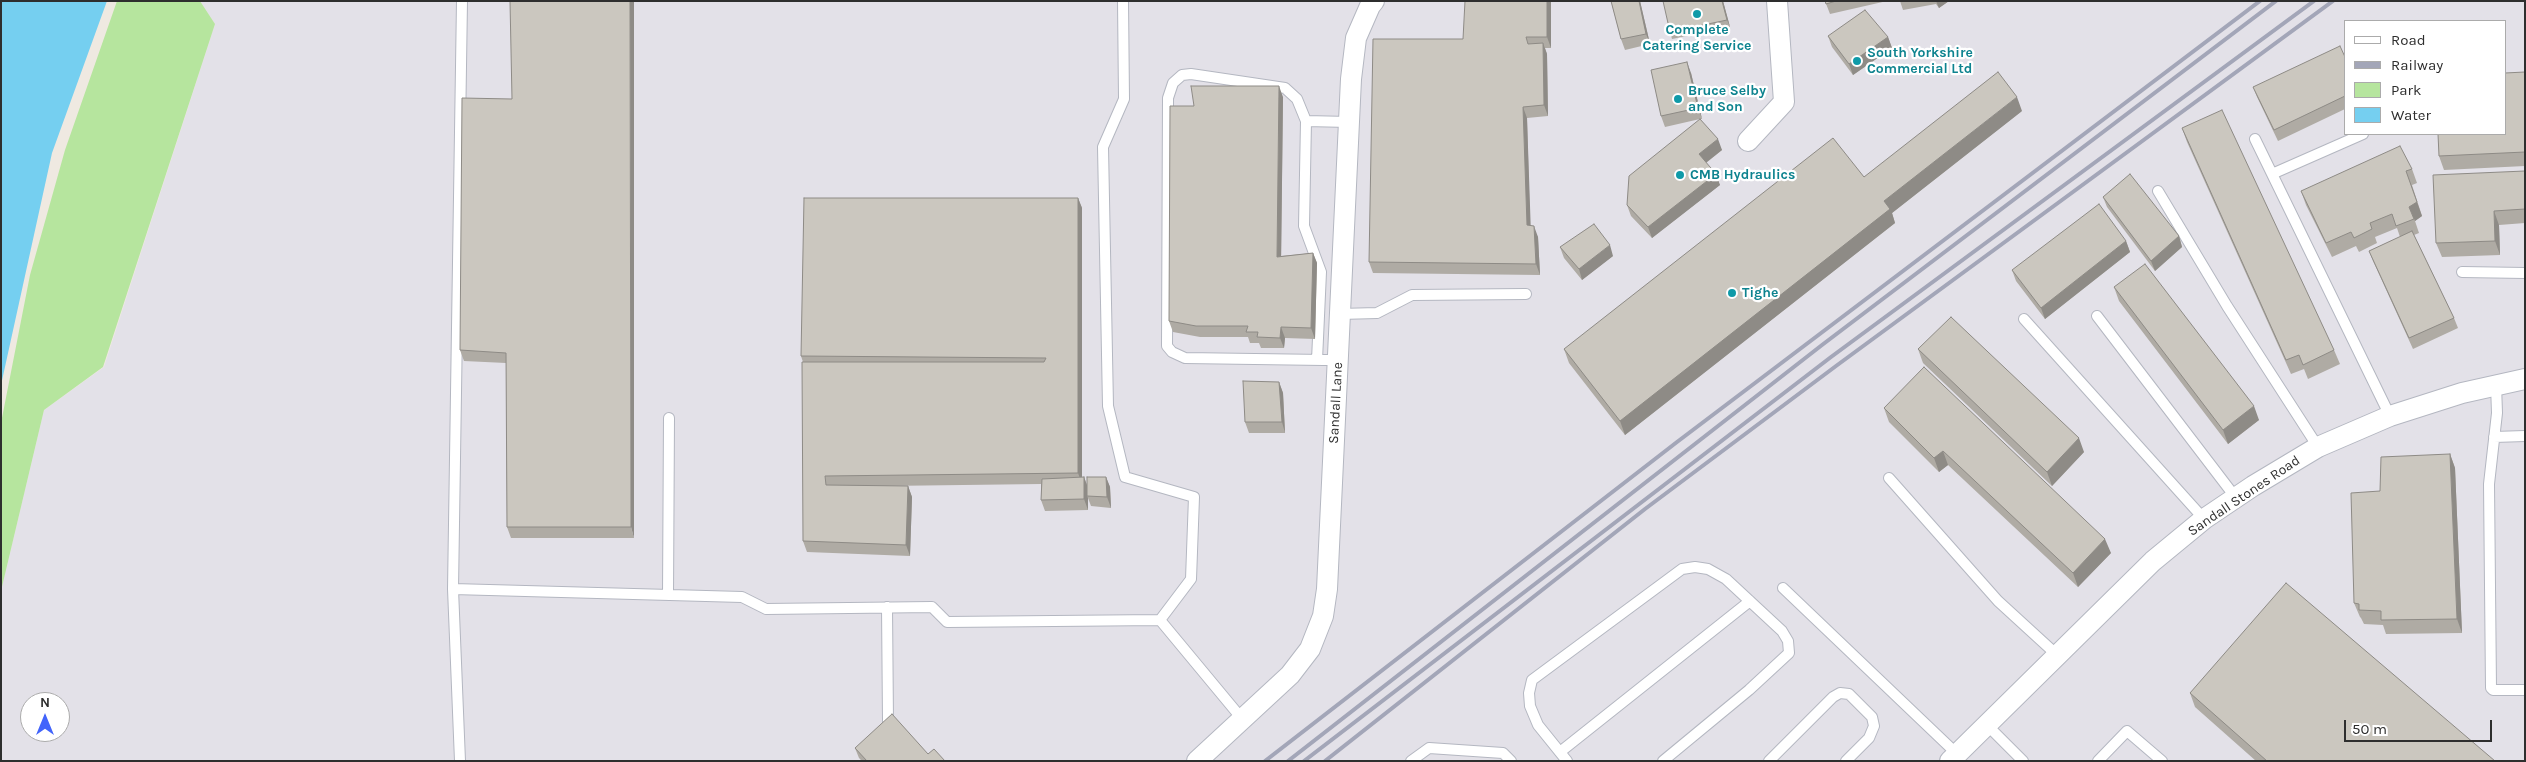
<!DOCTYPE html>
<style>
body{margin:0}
#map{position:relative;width:2526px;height:762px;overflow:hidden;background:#efe9e1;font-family:Karla,sans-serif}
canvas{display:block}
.frame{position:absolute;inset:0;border:2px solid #2e2e2e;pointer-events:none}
.legend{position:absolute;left:2344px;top:20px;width:162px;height:115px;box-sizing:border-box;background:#fff;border:1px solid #ababab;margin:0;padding:6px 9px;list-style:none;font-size:15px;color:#2e2e2e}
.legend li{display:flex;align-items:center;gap:10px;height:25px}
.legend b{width:25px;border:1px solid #ababab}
.north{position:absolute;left:20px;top:692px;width:50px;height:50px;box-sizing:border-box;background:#fff;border:1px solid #ababab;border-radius:50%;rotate:0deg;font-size:14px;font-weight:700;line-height:20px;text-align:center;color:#2e2e2e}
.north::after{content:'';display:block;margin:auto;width:18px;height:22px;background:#4264fb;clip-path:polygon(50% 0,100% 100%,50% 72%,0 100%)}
.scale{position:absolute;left:2344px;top:720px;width:148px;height:22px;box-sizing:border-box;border:2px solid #2e2e2e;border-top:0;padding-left:6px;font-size:15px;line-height:18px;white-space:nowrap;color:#2e2e2e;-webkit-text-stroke:4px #fff;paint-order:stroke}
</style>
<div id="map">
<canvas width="2526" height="762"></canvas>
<div class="frame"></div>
<ul class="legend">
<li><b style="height:6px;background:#fff"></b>Road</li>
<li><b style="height:6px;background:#a3a6b8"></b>Railway</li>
<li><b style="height:14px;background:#b6e59e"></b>Park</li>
<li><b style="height:14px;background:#75cff0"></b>Water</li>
</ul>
<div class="north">N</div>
<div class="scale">50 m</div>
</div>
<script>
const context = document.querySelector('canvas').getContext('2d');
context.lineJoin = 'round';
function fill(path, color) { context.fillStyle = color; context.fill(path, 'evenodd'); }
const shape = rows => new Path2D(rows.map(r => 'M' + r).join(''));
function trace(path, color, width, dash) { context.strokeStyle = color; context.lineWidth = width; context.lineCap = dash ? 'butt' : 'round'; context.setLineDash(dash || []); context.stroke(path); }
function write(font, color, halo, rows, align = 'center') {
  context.font = font + ' Karla,sans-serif'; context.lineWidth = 4.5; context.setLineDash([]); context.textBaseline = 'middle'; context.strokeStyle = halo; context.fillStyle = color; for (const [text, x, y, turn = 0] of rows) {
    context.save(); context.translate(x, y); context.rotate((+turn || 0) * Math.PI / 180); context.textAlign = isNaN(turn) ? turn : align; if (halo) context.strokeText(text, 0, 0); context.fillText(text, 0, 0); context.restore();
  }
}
fill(shape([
 [200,1,2525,1,2525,761,1,761,1,591,44,410,104,367,215,24],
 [2345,21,2505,21,2505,134,2345,134],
 [30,702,60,702,60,732,30,732]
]), '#e3e1e8');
fill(shape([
 [117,1,200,1,215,24,103,367,44,410,1,591,1,423,30,275,65,150]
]), '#b6e59e');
fill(shape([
 [1,1,107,1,52,153,1,385]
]), '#75cff0');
const service = shape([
 [462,1,453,589,742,597,766,609,932,607,947,622,1160,620,1243,720],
 [1123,1,1124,99,1103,147,1108,406,1125,477,1194,497,1191,579,1160,620],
 [1306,121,1349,122],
 [2255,139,2390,416],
 [2272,174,2363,134],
 [2158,191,2227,306,2318,447],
 [2462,272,2525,273],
 [1340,314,1377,313,1412,295,1526,294],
 [2097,316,2236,498],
 [2024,319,2204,519],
 [1317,360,1321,272,1304,226,1306,121,1297,99,1285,88,1191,74,1182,75,1173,83,1168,98,1167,346,1172,352,1185,358,1324,360,1338,360],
 [2496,385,2497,413,2489,484,2491,688,2493,690,2525,690],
 [2494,437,2525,436],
 [1889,478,1998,601,2057,655],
 [1783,588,1957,754],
 [453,589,460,761],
 [668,595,669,418],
 [887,607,888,721],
 [1987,725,2023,761],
 [1560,752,1750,601],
 [1411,761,1429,748,1503,753,1511,761],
 [1567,761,1538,725,1530,706,1529,693,1532,680,1682,569,1695,567,1708,569,1726,579,1782,631,1788,641,1789,653,1749,690,1663,761],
 [1769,761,1833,697,1840,693,1849,694,1872,717,1874,726,1869,738,1846,761],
 [2098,761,2127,731,2162,761]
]);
const minor = shape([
 [1748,141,1784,102,1777,1],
 [1197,761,1290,675,1310,649,1323,616,1327,589,1351,79,1356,38,1370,6,1374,1],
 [1950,761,2153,561,2204,519,2253,486,2318,447,2390,416,2462,393,2525,379]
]);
trace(service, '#b4b7c1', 12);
trace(minor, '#b4b7c1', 22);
trace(service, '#fff', 10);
trace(minor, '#fff', 20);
trace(shape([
 [1265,761,1677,442,2260,1],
 [1288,761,1822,345,2276,1],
 [1304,761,1831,357,2314,1],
 [1325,761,1645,509,1836,366,2333,1]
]), '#a3a6b8', 4);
fill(shape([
 [1551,1,1551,48,1545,48,1547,54,1548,116,1527,118,1530,225,1538,237,1540,275,1373,273,1369,262,1463,39],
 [1611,1,1640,1,1650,44,1625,50,1621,39],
 [1723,1,1730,27,1672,39,1670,32],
 [1825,1,1887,1,1830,14],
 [1900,1,1949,1,1939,8,1936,4,1903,10],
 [1828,36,1888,37,1892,48,1853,75,1832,47],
 [2345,57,2345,109,2278,141,2257,97,2253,87],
 [2525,72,2525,166,2444,170,2439,156],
 [1691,73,1702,119,1700,119,1722,150,1706,163,1720,185,1652,238,1631,216,1627,205,1700,119,1665,127,1661,116],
 [1283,97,1281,256,1313,253,1317,263,1315,339,1285,338,1284,348,1261,348,1259,343,1250,343,1248,337,1200,337,1173,332,1169,321,1194,106],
 [512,99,634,538,511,538,507,527,506,363,464,361,460,350],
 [2022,111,1892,213,1895,223,1625,435,1569,363,1564,349,1864,177],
 [2182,128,2334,350,2340,364,2308,379,2304,369,2291,374,2187,142],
 [2412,169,2417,183,2412,185,2422,216,2415,221,2419,233,2414,235,2454,318,2458,328,2413,349,2373,261,2369,251,2400,237,2397,228,2375,237,2377,243,2359,252,2356,246,2332,257,2306,205,2301,191],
 [2525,171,2525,223,2499,225,2500,255,2442,257,2436,243],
 [2103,197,2179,236,2182,247,2155,271,2107,207],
 [1078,198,1082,208,1082,477,1084,477,1087,485,1106,477,1110,487,1111,508,1091,506,1088,498,1088,510,1045,511,1041,500,1041,484,885,486,908,486,912,497,910,556,807,552,803,541,803,362,801,356],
 [2126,241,2130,252,2045,319,2016,281,2012,270],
 [1560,247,1613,256,1582,280,1564,258],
 [2114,287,2259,420,2228,444,2119,301],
 [1918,349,2084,452,2052,486,1923,363],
 [1279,382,1283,393,1285,433,1249,433,1245,422],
 [1884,408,2111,553,2078,587,1948,465,1939,472,1889,422],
 [2450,454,2455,468,2462,633,2386,634,2383,625,2364,624,2361,618,2360,617,2354,603,2380,491],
 [2190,693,2495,761,2256,761,2195,707],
 [855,748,928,754,945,761,862,761,859,758]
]), '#afaba4');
fill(shape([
 [630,1,634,1,634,538,631,527],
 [1547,1,1551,1,1551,48,1547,37],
 [1639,1,1640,1,1650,44,1646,34],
 [1722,1,1723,1,1730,27,1727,20],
 [1936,1,1949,1,1939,8],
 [1888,37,1892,48,1853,75,1849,64],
 [1543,43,1547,54,1548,116,1544,105],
 [1687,62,1691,73,1702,119,1698,108],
 [1279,86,1283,97,1281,268,1277,257],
 [2017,97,2022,111,1892,213,1895,223,1625,435,1620,421,1884,201],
 [1523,107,1527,118,1531,235,1527,225],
 [1718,139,1722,150,1703,165,1699,154],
 [2406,171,2422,216,2415,221,2409,207],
 [1716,174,1720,185,1652,238,1648,227],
 [1078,198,1082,208,1082,484,1078,473],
 [2494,211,2499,225,2500,255,2495,241],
 [1534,226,1538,237,1540,275,1536,264],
 [2179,236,2182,247,2155,271,2151,261],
 [2126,241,2130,252,2045,319,2041,308],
 [1610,245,1613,256,1582,280,1579,269],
 [1313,253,1317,263,1315,339,1311,328],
 [1281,327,1285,338,1284,348,1280,338],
 [1279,382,1283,393,1285,433,1282,422],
 [2254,406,2259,420,2228,444,2223,430],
 [2079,438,2084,452,2052,486,2047,472],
 [1943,451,1948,465,1939,472,1934,458],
 [2450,454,2455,468,2462,633,2457,619],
 [1084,477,1088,488,1087,496,1088,498,1088,510,1084,499],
 [1106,477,1110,487,1111,508,1107,497],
 [908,486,912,497,910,556,906,545],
 [2105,539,2111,553,2078,587,2073,573]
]), '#8e8b86');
const building = shape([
 [510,1,630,1,631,527,507,527,506,353,460,350,462,98,512,99,510,1],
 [1465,1,1547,1,1547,37,1526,37,1528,44,1543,43,1544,105,1523,107,1527,225,1534,226,1536,264,1369,262,1373,39,1463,39,1465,1],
 [1611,1,1639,1,1646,34,1621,39,1611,1],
 [1663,1,1722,1,1727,20,1670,32,1663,1],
 [1825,1,1836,1,1826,4,1825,1],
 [1865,10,1888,37,1849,64,1828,36,1865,10],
 [2340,46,2345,57,2345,96,2274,130,2253,87,2340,46],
 [1687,62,1698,108,1661,116,1651,70,1687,62],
 [1998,72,2017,97,1884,201,1890,209,1620,421,1564,349,1833,138,1864,177,1998,72],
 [2525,72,2525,152,2439,156,2438,134,2505,134,2505,73,2525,72],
 [1191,86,1279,86,1277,257,1313,253,1311,328,1281,327,1280,338,1257,337,1258,332,1246,332,1248,326,1196,326,1169,321,1170,106,1194,106,1191,86],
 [2222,110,2334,350,2303,365,2299,355,2286,360,2182,128,2222,110],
 [1700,119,1718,139,1699,154,1716,174,1648,227,1627,205,1629,176,1700,119],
 [2400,146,2412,169,2406,171,2417,202,2409,207,2414,219,2396,226,2392,214,2370,223,2372,229,2354,238,2351,232,2326,243,2301,191,2400,146],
 [2525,171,2525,209,2494,211,2495,241,2436,243,2433,175,2525,171],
 [2130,174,2179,236,2151,261,2103,197,2130,174],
 [804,198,1078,198,1078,473,825,476,826,485,908,486,906,545,803,541,802,362,1044,362,1046,358,801,356,804,198],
 [2099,204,2126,241,2041,308,2012,270,2099,204],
 [1594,224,1610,245,1579,269,1560,247,1594,224],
 [2412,231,2454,318,2409,338,2369,251,2412,231],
 [2145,264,2254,406,2223,430,2114,287,2145,264],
 [1951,317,2079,438,2047,472,1918,349,1951,317],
 [1924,367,2105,539,2073,573,1943,451,1934,458,1884,408,1924,367],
 [1243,381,1279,382,1282,422,1245,422,1243,381],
 [2450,454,2457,619,2381,620,2381,611,2359,610,2359,604,2354,603,2351,493,2380,491,2381,457,2450,454],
 [1084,477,1084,499,1041,500,1042,479,1084,477],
 [1087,477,1106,477,1107,497,1087,496,1087,477],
 [2286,583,2495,761,2267,761,2190,693,2286,583],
 [892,714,928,754,934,749,945,761,867,761,855,748,892,714]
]);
fill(building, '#cbc7bf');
trace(building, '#8e8b86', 1);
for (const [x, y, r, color] of [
 [1697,14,5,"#0f9aa8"],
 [1857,61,5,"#0f9aa8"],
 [1678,99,5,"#0f9aa8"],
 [1680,175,5,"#0f9aa8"],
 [1732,293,5,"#0f9aa8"]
]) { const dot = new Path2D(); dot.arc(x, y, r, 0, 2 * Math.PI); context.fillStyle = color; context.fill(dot); trace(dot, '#fff', 2); }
write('bold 14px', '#0d838f', '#fff', [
 ["Complete",1697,30,"center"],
 ["Catering Service",1697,46,"center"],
 ["South Yorkshire",1867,53],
 ["Commercial Ltd",1867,69],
 ["Bruce Selby",1688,91],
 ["and Son",1688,107],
 ["CMB Hydraulics",1690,175],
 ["Tighe",1742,293]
], 'left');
write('14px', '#2e2e2e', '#fff', [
 ["Sandall Lane",1336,403,-87],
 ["Sandall Stones Road",2244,496,-34]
]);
</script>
